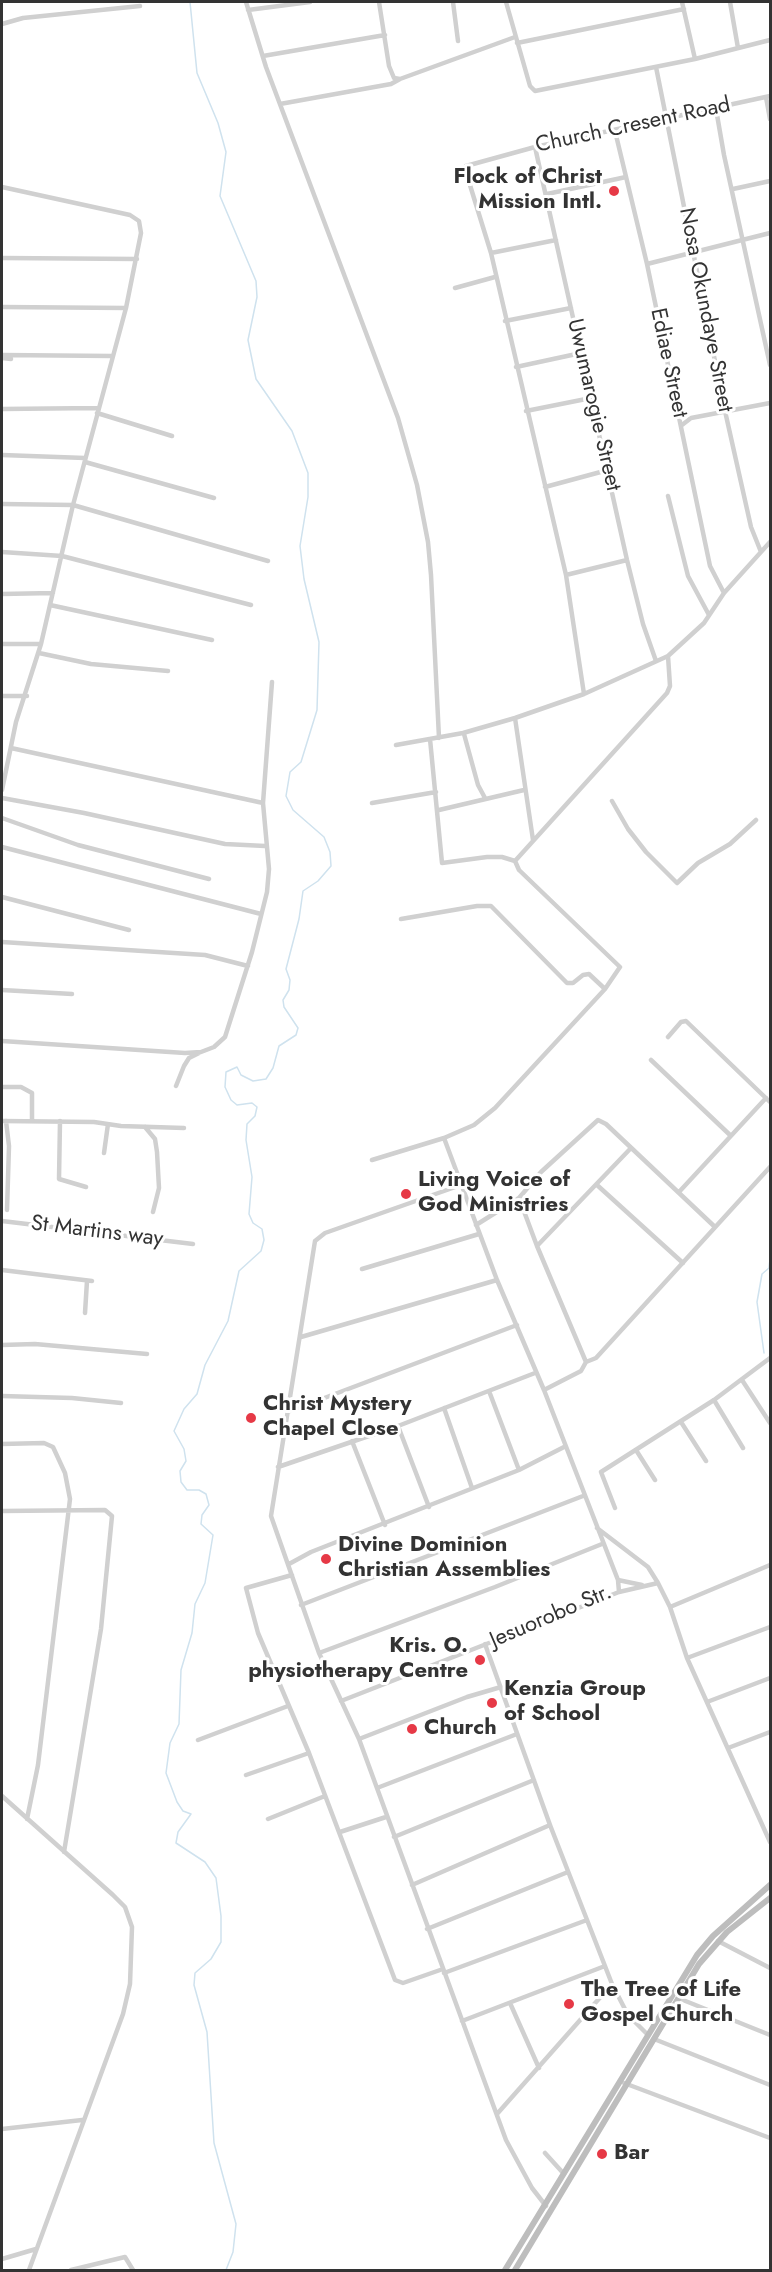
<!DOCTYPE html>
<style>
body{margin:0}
#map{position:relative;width:772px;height:2272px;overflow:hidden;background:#fff;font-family:Jost,sans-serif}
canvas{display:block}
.frame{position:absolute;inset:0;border:3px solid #333;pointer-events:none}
</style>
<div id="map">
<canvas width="772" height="2272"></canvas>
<div class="frame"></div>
</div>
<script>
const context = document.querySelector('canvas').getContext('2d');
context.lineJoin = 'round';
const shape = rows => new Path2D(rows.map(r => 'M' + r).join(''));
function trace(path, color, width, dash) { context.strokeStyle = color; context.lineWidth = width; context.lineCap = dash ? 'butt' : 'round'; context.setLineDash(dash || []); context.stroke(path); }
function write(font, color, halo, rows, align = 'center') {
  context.font = font + ' Jost,sans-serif'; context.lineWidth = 6; context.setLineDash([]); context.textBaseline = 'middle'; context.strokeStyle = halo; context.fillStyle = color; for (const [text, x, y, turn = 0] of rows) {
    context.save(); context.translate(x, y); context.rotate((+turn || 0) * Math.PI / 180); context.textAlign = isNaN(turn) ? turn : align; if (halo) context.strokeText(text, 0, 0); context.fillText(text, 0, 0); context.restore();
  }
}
trace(shape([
 [190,2,197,73,218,123,226,152,220,196,256,281,257,297,248,340,256,379,292,431,308,473,308,497,300,546,304,579,319,642,317,710,301,762,290,772,286,796,293,810,324,837,330,852,331,866,318,881,303,891,299,919,286,969,290,980,289,990,283,1000,284,1007,298,1028,296,1035,279,1046,273,1068,266,1079,253,1081,241,1075,237,1067,226,1072,225,1087,231,1100,237,1105,252,1103,257,1107,255,1116,247,1124,246,1140,252,1177,249,1214,253,1223,262,1229,264,1240,261,1251,239,1271,228,1321,205,1365,197,1394,184,1409,174,1431,184,1449,186,1461,180,1471,181,1482,187,1490,199,1490,206,1494,209,1505,202,1515,201,1524,213,1535,205,1583,195,1604,192,1633,181,1670,179,1724,170,1743,166,1773,177,1802,183,1811,191,1814,178,1832,176,1843,205,1862,216,1878,221,1916,221,1942,211,1959,195,1973,194,1985,207,2032,214,2143,236,2224,233,2252,226,2270],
 [764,1353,757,1302,762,1274,769,1268,770,1259],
 [770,1370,770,1373]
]), '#cfe2ee', 1.5);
trace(shape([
 [246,2,266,67,398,418,417,485,428,542,431,575,439,738],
 [379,2,389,66,394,78,400,79,515,37],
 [453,2,458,41],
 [506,2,530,86,535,91,695,59,770,40],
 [682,2,695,59],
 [730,2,738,48],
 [248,10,310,2],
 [2,24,23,18,140,6],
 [517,43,684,9],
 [263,56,385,35],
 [656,67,725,411,751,527,761,552],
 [766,97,770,119],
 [280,104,391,84,400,79],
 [716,109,724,155,770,365],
 [615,131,647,264,710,566,724,593],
 [535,147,627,560,643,624,656,661],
 [2,187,130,215,139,221,141,233,126,308,73,505,41,644,16,722,2,790],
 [733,189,770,181],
 [547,194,626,177],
 [491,253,556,240],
 [2,258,137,259],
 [647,264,770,233],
 [455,288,495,277],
 [2,307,126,308],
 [505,321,571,308],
 [2,355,112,356],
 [2,358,11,359],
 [516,367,581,353],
 [2,409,98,408],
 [526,411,591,398],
 [97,413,172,436],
 [682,425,691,418,770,403],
 [2,455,85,458],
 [85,462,214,498],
 [545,487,608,470],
 [668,496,688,576,709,615],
 [2,504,73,505,268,561],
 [2,552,62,556,251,605],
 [566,575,627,560],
 [2,594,53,593],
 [50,605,212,640],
 [2,644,41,644],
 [39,653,91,664,168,671],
 [584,694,566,575,491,253,465,169,466,166,535,147,770,96],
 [2,696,27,696],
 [515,718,533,840],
 [464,734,478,785,485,798],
 [396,745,463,733,515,718,584,694,668,656,704,623,724,593,770,542],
 [11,748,263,803],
 [2,798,84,813,225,844,265,846],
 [612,801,628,829,646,852,677,883,698,863,730,844,756,820],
 [372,803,436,792],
 [439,810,524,790],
 [2,818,78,845,209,879],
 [2,847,261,914],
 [515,861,667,693,670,686,668,656],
 [2,897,129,930],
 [401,919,477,906,491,906,567,983,573,983,583,975,589,974,605,989],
 [2,942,205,955,248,966],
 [2,990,72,994],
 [668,1037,681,1022,686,1021,770,1102],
 [2,1041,185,1053,201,1052,214,1047,225,1037,252,952,267,892,269,869,263,803,272,682],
 [651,1060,730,1135],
 [176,1086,184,1066,189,1058,199,1053],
 [2,1087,21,1087,32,1093,32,1121],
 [2,1121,94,1122,121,1126,184,1128],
 [6,1121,9,1146,7,1210],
 [60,1121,59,1179,86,1187],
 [145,1127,155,1139,157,1152,159,1188,153,1212],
 [444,1138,497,1280,544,1390,618,1580,619,1592],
 [104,1153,108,1124],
 [372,1160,444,1138,474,1125,495,1108,605,989,620,967,519,870,515,861,502,857,487,857,442,863,430,739],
 [461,1185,325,1233,315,1241,271,1516,319,1653,359,1739,506,2140,532,2188,546,2206],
 [597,1185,683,1263],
 [679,1192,766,1098],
 [519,1198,537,1246],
 [2,1221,193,1244],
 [476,1225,519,1198,541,1172,598,1120,606,1124,715,1227],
 [362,1269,479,1234],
 [2,1270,92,1281],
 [85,1313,87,1281],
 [301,1337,497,1280],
 [2,1345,35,1344,147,1354],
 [586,1362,537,1246,631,1148],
 [742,1380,770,1423],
 [544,1390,581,1371,586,1362,596,1358,770,1167],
 [489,1391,519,1470],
 [2,1396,72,1398,121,1403],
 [714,1400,743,1448],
 [444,1408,472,1488],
 [290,1411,517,1325],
 [681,1422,706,1461],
 [398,1426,429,1507],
 [352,1441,385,1525],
 [2,1444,44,1443,53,1447,65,1473,70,1499,38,1765,27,1819],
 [636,1450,655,1480],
 [278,1467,398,1426,535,1373],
 [615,1508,601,1472,714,1400,770,1358],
 [2,1511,105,1510,112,1516,101,1629,64,1852],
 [597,1528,648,1567,658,1583,670,1607,687,1658,770,1842],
 [289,1564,311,1552,519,1470,564,1447],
 [292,1575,246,1588,258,1633,309,1753,395,1980,403,1983,443,1969],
 [618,1580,642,1585],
 [301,1605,583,1496],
 [670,1607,770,1565],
 [485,1644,550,1825,612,1984,628,2015,647,2034],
 [319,1653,495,1587,602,1544],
 [687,1658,770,1627],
 [341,1701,619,1592,658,1583],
 [707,1702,770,1678],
 [359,1739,467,1697,501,1687],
 [198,1740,288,1706],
 [728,1748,770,1732],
 [246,1775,309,1753],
 [377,1788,517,1734],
 [2,1796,113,1895,125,1907,132,1927,130,1984,123,2014,29,2270],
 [268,1819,325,1796],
 [340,1832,386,1817],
 [394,1837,534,1780],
 [412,1885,550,1825],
 [427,1929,568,1872],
 [718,1941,770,1968],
 [444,1973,587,1920],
 [678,1998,770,2035],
 [510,2003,539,2068],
 [462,2021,605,1966],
 [654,2039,770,2085],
 [624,2083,770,2138],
 [497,2114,612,1984],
 [2,2129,82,2120],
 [545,2153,564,2174],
 [2,2259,36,2249],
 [71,2270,125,2257,133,2270]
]), '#d0d0d0', 4.5);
trace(shape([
 [505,2270,697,1955,713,1936,770,1885],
 [515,2270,699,1964,727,1932,770,1898]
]), '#bdbdbd', 6);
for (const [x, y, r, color] of [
 [614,191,6,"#e63946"],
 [406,1194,6,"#e63946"],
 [251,1418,6,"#e63946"],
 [326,1559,6,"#e63946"],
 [480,1660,6,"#e63946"],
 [492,1703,6,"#e63946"],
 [412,1729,6,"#e63946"],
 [569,2004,6,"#e63946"],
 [602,2154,6,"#e63946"]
]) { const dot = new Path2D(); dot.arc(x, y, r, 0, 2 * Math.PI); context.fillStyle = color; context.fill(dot); trace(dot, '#fff', 2); }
write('22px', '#333', '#fff', [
 ["Church Cresent Road",633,126,-12],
 ["Nosa Okundaye Street",705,310,79],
 ["Ediae Street",668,363,78],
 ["Uwumarogie Street",593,405,77],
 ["St Martins way",97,1232,7],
 ["Jesuorobo Str.",551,1617,-23]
]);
write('bold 22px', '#333', '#fff', [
 ["Flock of Christ",602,178,"right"],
 ["Mission Intl.",602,203,"right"],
 ["Living Voice of",418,1181],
 ["God Ministries",418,1206],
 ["Christ Mystery",263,1405],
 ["Chapel Close",263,1430],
 ["Divine Dominion",338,1546],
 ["Christian Assemblies",338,1571],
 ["Kris. O.",468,1647,"right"],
 ["physiotherapy Centre",468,1672,"right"],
 ["Kenzia Group",504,1690],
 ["of School",504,1715],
 ["Church",424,1729],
 ["The Tree of Life",581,1991],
 ["Gospel Church",581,2016],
 ["Bar",614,2154]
], 'left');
</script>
